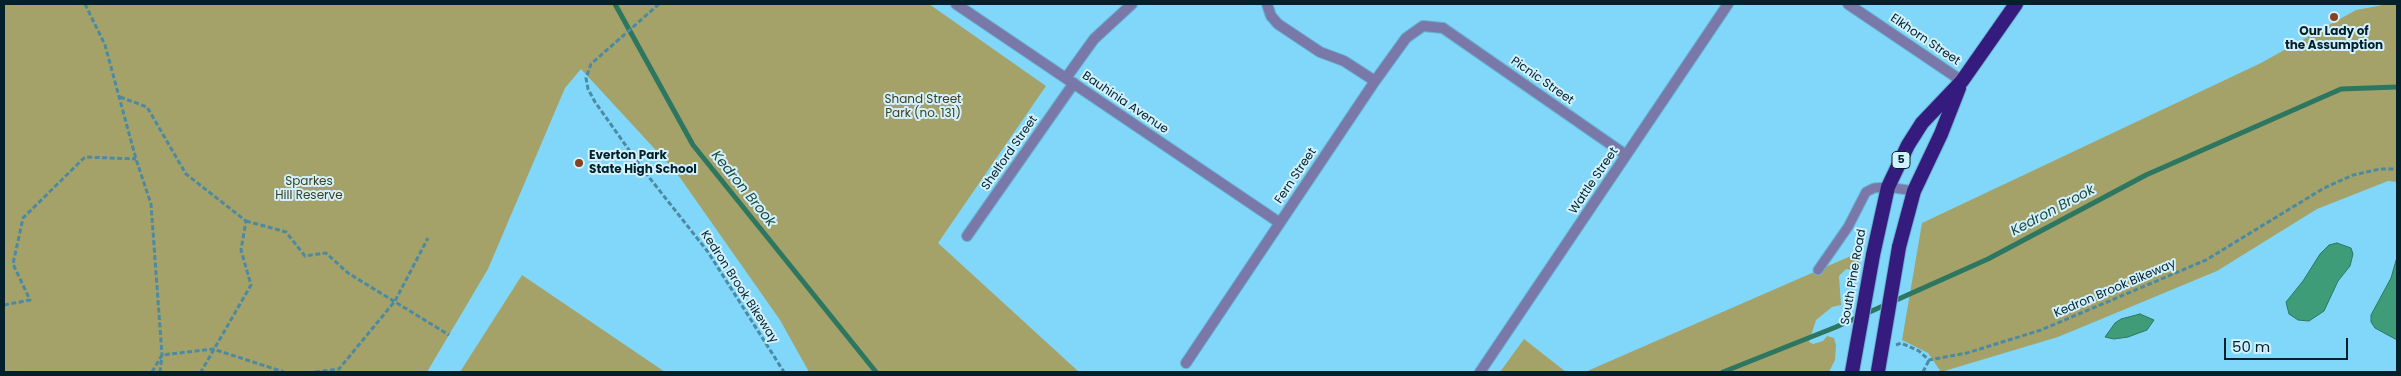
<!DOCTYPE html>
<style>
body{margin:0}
#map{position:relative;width:2401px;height:376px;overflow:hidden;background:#81d7f9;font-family:Poppins,sans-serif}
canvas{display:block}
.frame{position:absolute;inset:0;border:5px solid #04202a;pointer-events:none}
.scale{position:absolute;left:2224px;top:338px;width:124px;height:22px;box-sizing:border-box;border:2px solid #04202a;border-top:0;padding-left:6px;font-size:15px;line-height:18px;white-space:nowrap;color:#04202a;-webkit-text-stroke:4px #d1f1fe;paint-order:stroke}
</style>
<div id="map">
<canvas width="2401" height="376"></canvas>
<div class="frame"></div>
<div class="scale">50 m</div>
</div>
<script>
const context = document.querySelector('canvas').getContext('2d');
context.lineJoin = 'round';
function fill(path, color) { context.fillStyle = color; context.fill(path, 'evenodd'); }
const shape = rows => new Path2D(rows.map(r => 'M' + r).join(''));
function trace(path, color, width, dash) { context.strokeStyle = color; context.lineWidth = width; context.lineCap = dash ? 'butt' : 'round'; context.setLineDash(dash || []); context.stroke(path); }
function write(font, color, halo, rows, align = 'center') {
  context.font = font + ' Poppins,sans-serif'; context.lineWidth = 4; context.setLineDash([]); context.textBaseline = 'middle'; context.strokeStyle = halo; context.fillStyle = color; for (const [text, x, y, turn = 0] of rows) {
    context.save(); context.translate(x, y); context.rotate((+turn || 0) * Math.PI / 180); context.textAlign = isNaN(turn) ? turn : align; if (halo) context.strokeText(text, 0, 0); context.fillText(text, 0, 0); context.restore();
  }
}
fill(shape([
 [4,4,929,4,1046,86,938,243,1079,372,809,372,780,320,676,172,581,69,565,88,488,269,427,372,4,372],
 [2388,4,2397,4,2397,182,2388,181,2317,209,2217,271,2058,337,1941,372,1928,353,1902,340,1922,223,2261,63,2356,10],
 [1860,252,1859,266,1853,270,1846,269,1839,276,1841,305,1832,307,1816,320,1809,342,1813,344,1823,341,1827,336,1834,338,1836,345,1835,360,1829,372,1585,372],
 [522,275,665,372,460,372],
 [1524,339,1566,372,1500,372]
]), '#a5a269');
const water = shape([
 [2337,243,2351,248,2353,254,2350,266,2338,281,2324,311,2309,321,2298,320,2289,314,2286,302,2303,281,2320,254,2329,245,2337,243],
 [2397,257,2397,340,2375,328,2371,322,2371,315,2391,278,2397,257],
 [2140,314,2154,320,2147,330,2128,337,2114,339,2105,337,2115,323,2121,319,2140,314]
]);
fill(water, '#3f9c79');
trace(water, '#2d7761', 1);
trace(shape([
 [615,4,693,145,876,372],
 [1723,372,1836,327,1988,259,2146,175,2341,89,2397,87]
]), '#2d7761', 5);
const service = shape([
 [1818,270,1848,227,1866,192,1874,188,1888,187,1914,191]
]);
const minor = shape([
 [956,4,1280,223],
 [1267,4,1271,16,1278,24,1320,52,1344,61,1375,81],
 [1848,4,1962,81],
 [1066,78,1094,39,1132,4],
 [967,236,1074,83],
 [1186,363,1375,81,1406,38,1423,26,1443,28,1626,155],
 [1480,372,1728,4]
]);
const trunk = shape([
 [1899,247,1914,191,1941,134,1959,88],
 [1873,255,1888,187,1908,145,1922,123,1962,81,2016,4]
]);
trace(service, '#68b2d0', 11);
trace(minor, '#68b2d0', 12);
trace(trunk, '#68b2d0', 16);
trace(shape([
 [85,4,105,45,136,159,151,204,162,355,160,372],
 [659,4,591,64,586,78,588,89,595,102,641,167,708,252,784,372],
 [120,97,147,107,186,174,246,221,241,250,251,285,201,372],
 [246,221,286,232,305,256,326,253,348,273,449,335],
 [4,305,30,300,13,264,23,218,85,157,136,159],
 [1896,345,1901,343,1919,351,1929,360,1967,353,2041,330,2206,260,2324,188,2353,175,2380,169,2397,169],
 [152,372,162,355,213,349,284,372],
 [315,372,339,369,395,301,428,238],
 [1923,372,1929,360]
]), '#4c8aa1', 3, [5, 2.5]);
trace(service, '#7a78a9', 9);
trace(minor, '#7a78a9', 10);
trace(trunk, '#361b7f', 14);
const trunkBridge = shape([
 [1878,371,1899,247],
 [1852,372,1873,255]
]);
trace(trunkBridge, '#68b2d0', 16, []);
trace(trunkBridge, '#361b7f', 14);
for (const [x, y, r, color] of [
 [2334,17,5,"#88421e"],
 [579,163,5,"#88421e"]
]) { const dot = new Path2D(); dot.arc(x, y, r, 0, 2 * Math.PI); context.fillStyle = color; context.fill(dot); trace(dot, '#d1f1fe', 2); }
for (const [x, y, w] of [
 [1901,160,18]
]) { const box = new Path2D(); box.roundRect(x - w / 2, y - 8.5, w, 17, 4); context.fillStyle = '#d1f1fe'; context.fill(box); trace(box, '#04202a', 1); }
write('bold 11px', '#04202a', null, [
 ["5",1901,160]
]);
write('bold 12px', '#04202a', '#d1f1fe', [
 ["Our Lady of",2334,32],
 ["the Assumption",2334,46],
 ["Everton Park",589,156,"left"],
 ["State High School",589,170,"left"]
]);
write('12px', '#04202a', '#d1f1fe', [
 ["Elkhorn Street",1925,40,34],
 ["Picnic Street",1542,81,35],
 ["Bauhinia Avenue",1125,103,34],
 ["Shelford Street",1010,153,-55],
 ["Fern Street",1296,176,-56],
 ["Wattle Street",1594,181,-56],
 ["South Pine Road",1854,277,-80],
 ["Kedron Brook Bikeway",739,287,57],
 ["Kedron Brook Bikeway",2115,289,-23]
]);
write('12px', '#42401c', '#d1f1fe', [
 ["Shand Street",923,100],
 ["Park (no. 131)",923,114],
 ["Sparkes",309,182],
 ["Hill Reserve",309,196]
]);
write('italic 14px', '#204838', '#d1f1fe', [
 ["Kedron Brook",743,189,51],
 ["Kedron Brook",2053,211,-28]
]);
</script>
